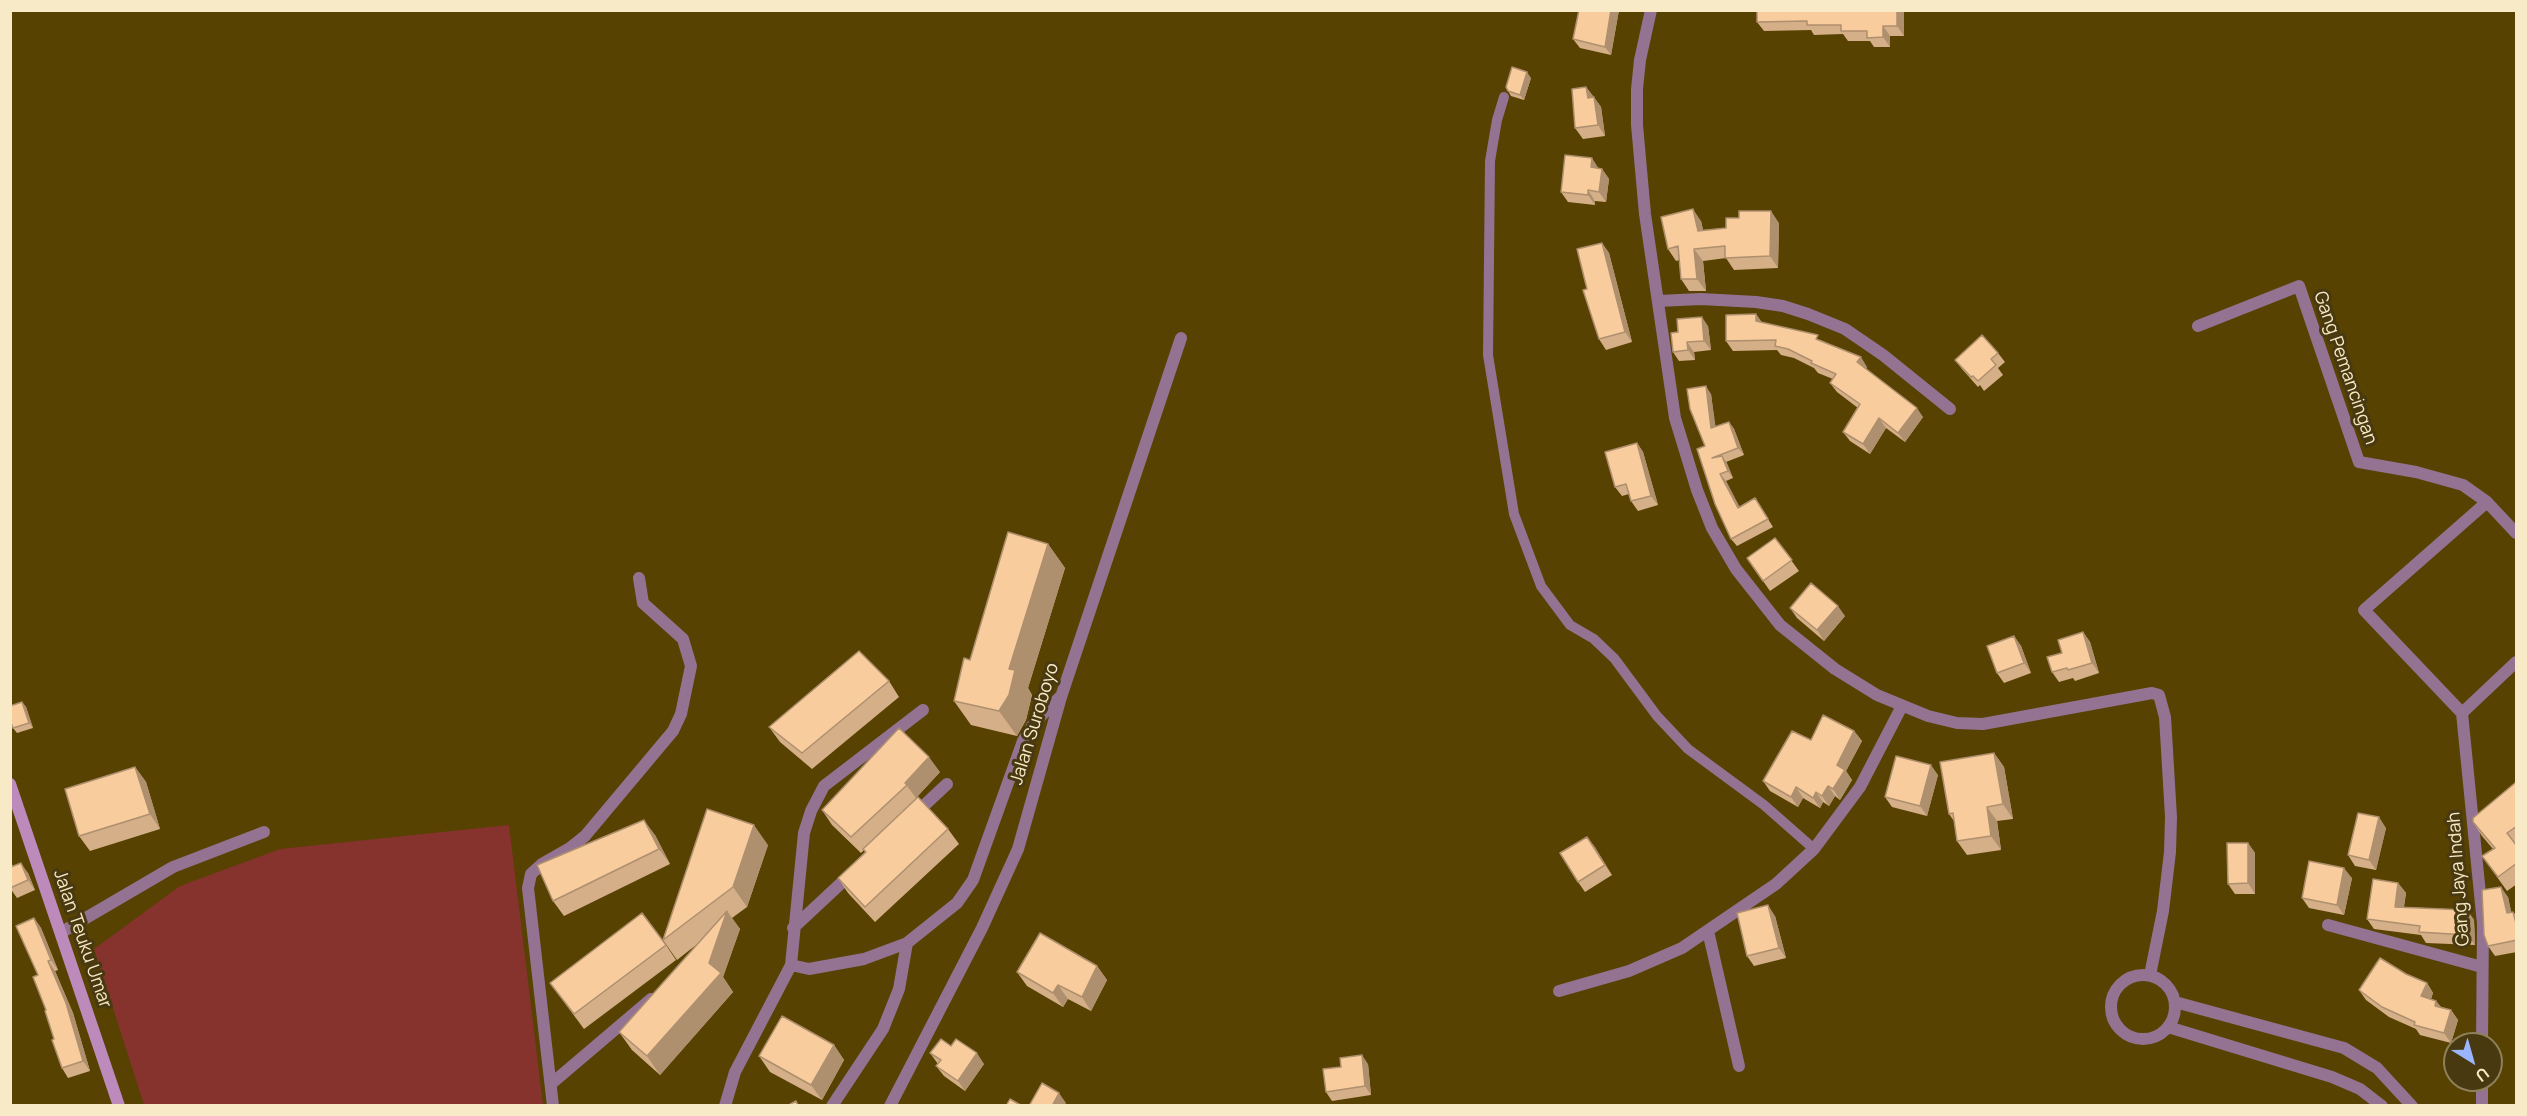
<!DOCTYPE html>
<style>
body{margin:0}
#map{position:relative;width:2527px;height:1116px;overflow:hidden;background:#574202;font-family:Manrope,sans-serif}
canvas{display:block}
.frame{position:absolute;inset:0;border:12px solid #f8eac6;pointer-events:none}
.north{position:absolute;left:2443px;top:1032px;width:60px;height:60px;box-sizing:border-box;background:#483911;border:2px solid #8e8059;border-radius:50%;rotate:143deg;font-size:16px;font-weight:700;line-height:24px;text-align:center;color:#f8eac6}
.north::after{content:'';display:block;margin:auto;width:21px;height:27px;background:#9ab5fd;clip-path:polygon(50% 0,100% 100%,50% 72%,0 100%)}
</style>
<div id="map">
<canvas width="2527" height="1116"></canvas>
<div class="frame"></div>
<div class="north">U</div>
</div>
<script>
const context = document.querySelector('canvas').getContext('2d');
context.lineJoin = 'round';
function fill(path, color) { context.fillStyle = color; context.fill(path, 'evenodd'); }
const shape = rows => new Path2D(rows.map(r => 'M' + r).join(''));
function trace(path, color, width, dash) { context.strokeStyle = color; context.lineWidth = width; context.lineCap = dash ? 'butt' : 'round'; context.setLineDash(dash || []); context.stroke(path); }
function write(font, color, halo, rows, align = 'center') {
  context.font = font + ' Manrope,sans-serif'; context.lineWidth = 6; context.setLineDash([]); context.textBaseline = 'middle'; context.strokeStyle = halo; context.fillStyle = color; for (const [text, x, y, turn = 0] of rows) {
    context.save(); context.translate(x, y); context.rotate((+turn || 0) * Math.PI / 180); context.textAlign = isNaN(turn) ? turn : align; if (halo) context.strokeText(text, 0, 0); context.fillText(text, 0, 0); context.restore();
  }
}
fill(shape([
 [509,825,543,1105,144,1105,94,949,180,886,280,849]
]), '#85332c');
trace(shape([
 [1504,97,1497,120,1490,161,1488,355,1514,514,1541,586,1570,625,1594,639,1614,658,1657,716,1688,749,1764,805,1814,849]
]), '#937391', 10);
trace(shape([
 [1651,10,1640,60,1637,89,1637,125,1645,214,1675,418,1697,490,1712,528,1736,569,1780,625,1835,669,1877,695,1928,716,1957,723,1983,724,2152,693,2159,695,2165,717,2171,817,2170,852,2163,911,2150,975],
 [1658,301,1701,299,1756,302,1783,306,1808,314,1845,329,1883,355,1950,409],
 [2198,326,2299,286,2359,462,2416,472,2463,485,2487,502,2516,533],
 [2462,713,2483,924,2482,1044],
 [2462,713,2364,610,2487,502],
 [2462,713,2516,662],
 [915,814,947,784],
 [2328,925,2482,967],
 [793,928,852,873],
 [1708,931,1739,1066],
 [62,932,173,867,264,832],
 [791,965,809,969,864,959,907,943,957,903,973,880,1023,741,1034,723,1060,697],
 '2111 1007a32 32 0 1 1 64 0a32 32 0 1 1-64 0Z',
 [1559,991,1629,971,1682,948,1776,884,1814,849,1860,787,1902,706],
 [2175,1002,2344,1048,2377,1068,2412,1106],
 [2168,1027,2332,1077,2360,1089,2382,1106],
 [2482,1080,2482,1106],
 [551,1084,651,999],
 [553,1106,528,888,531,874,542,864,570,848,585,836,673,731,681,714,691,666,683,639,643,603,639,578],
 [725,1106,735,1072,791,965,804,833,811,811,824,786,923,710],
 [832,1106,883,1029,899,989,907,943],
 [890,1106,982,928,1018,849,1061,697,1181,338]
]), '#937391', 12);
trace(shape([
 [10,784,119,1106]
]), '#bd8bbb', 12);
fill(shape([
 [1579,10,1619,10,1611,55,1580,48,1573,39],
 [1904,10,1904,36,1890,36,1890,47,1874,47,1870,41,1848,41,1843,34,1814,35,1811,30,1764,31,1757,22],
 [1531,78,1524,100,1511,96,1508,91],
 [1586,87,1601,107,1605,136,1583,139,1575,128],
 [1599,168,1602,169,1609,179,1606,202,1595,201,1595,205,1568,202,1561,192],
 [1701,221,1703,230,1779,223,1778,268,1734,270,1726,258,1703,261,1706,291,1689,291,1681,279,1679,260,1676,261,1668,249],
 [1602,243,1609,253,1632,342,1606,350,1599,339,1587,289],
 [1756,314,1762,323,1823,341,1867,367,1866,368,1923,417,1905,442,1886,428,1870,454,1850,441,1843,432,1858,408,1837,392,1830,383,1833,379,1818,373,1814,368,1794,358,1781,355,1777,350,1733,351,1726,341],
 [1708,326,1711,350,1694,352,1695,360,1679,361,1673,352,1678,332],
 [1998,353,2005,362,1998,368,2003,375,1984,391,1980,385,1978,387,1962,369,1955,360],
 [1711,394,1715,427,1729,422,1734,429,1744,455,1726,462,1733,478,1726,481,1739,507,1755,498,1773,527,1737,546,1731,539,1705,446],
 [1637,443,1643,452,1658,505,1638,511,1631,501,1629,494,1622,496,1615,487],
 [1775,538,1799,571,1770,591,1747,558],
 [1048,544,1065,568,1028,688,1032,695,1026,720,1017,736,971,725,954,701,970,660],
 [1790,608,1845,616,1824,641,1797,618],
 [2083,632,2090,642,2099,673,2075,681,2073,678,2059,682,2052,672,2062,653],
 [2014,636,2021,646,2031,673,2004,683,1997,673],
 [889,681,899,697,812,769,780,742,769,727],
 [22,702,26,707,33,728,17,733,13,728],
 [1854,731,1862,741,1846,771,1852,780,1840,800,1835,796,1829,806,1823,802,1820,808,1803,798,1798,807,1770,791,1763,781,1811,740],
 [1994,753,2004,767,2013,819,1997,821,2001,850,1967,855,1957,841,1954,821,1949,814],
 [135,767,146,782,160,829,90,851,79,836],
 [940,772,916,798,948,829,959,844,875,922,848,893,838,878,865,852,864,850,861,853,832,825,822,810],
 [1938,775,1927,816,1892,807,1885,797],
 [2517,785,2517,884,2507,891,2482,856,2493,849,2482,836,2473,822],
 [2386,828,2376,870,2355,866,2348,855],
 [655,835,670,864,564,916,553,901],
 [1587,837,1612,875,1585,892,1578,882],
 [2248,843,2255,853,2255,894,2235,894,2228,884],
 [768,845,747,907,732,918,740,929,723,977,733,992,660,1075,632,1050,619,1032,696,945,677,960,663,940],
 [10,861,13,866,28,873,35,890,17,898,10,888],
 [2352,878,2344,915,2309,908,2302,898],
 [2398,883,2406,893,2404,907,2467,910,2474,920,2475,945,2426,943,2421,935,2374,929,2367,919],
 [2508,897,2511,912,2513,912,2517,916,2517,952,2495,956,2488,946],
 [1775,916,1786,958,1754,966,1747,956],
 [34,918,41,928,58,970,55,971,73,1013,90,1071,68,1078,62,1068,38,975],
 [666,945,676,960,584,1029,550,983],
 [1097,966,1107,980,1091,1011,1068,999,1063,1007,1027,986,1017,972],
 [2406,974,2427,983,2433,993,2431,999,2436,1001,2441,1007,2451,1010,2458,1020,2451,1043,2420,1035,2416,1029,2389,1017,2366,1000,2359,990],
 [834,1045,844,1060,822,1100,770,1072,759,1056],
 [951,1046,984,1064,965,1091,944,1076,936,1066,938,1064,930,1053],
 [1368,1064,1371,1095,1332,1101,1326,1092,1341,1067]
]), '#d5af87');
fill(shape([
 [1611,10,1619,10,1611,55,1605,47],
 [1897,10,1904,10,1904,36,1897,26],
 [1883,26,1890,36,1890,47,1883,37],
 [1527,72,1531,78,1524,100,1520,95],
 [1586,87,1594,97,1588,98],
 [1594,97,1601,107,1605,136,1598,125],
 [1592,158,1599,169,1591,167],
 [1602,169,1609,179,1606,202,1599,192],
 [1588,190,1595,201,1595,205,1588,195],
 [1693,209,1701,221,1706,243,1698,231],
 [1771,211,1779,223,1778,268,1770,256],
 [1602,243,1609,253,1632,342,1625,332],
 [1694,249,1703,261,1706,291,1697,279],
 [1756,314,1763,324,1756,321],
 [1702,317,1708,326,1711,350,1704,341],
 [1687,342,1694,352,1695,360,1688,350],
 [1861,357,1867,367,1864,371,1857,362],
 [1706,386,1711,394,1717,436,1711,428],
 [1917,408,1923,417,1905,442,1898,433],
 [1879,418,1886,428,1870,454,1863,444],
 [1729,422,1734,429,1744,455,1738,448],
 [1637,443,1643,452,1658,505,1651,496],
 [1722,456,1727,463,1733,478,1728,471],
 [1720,474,1726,481,1744,515,1738,508],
 [1048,544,1065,568,1028,688,1032,695,1026,720,1017,736,999,711,1009,669],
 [1838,606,1845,616,1824,641,1817,630],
 [2083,632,2090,642,2099,673,2092,663],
 [2014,636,2021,646,2031,673,2024,663],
 [22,702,26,707,33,728,29,723],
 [1854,731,1862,741,1846,771,1852,780,1840,800,1833,789,1837,765],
 [1994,753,2004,767,2013,819,2003,804],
 [929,757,940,772,916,798,905,783],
 [1931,765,1938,775,1927,816,1920,806],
 [135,767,146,782,160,829,150,814],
 [1828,786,1835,796,1829,806,1822,796],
 [1796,787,1803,798,1798,807,1791,797],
 [1816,792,1823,802,1820,808,1813,798],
 [1987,807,1997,821,2001,850,1991,836],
 [2379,817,2386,828,2376,870,2369,860],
 [644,820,655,835,670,864,659,849],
 [754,825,768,845,747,907,733,887],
 [1587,837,1595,847,1612,875,1605,865],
 [2248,843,2255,853,2255,894,2248,883],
 [21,863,28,873,35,890,28,880],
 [2344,868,2352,878,2344,915,2337,905],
 [2398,883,2406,893,2402,917,2395,907],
 [2501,887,2508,897,2514,924,2507,913],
 [1768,905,1775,916,1786,958,1779,948],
 [2467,910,2474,920,2475,945,2467,935],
 [727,911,740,929,723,977,733,992,660,1075,647,1056,709,963],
 [34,918,41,928,58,970,51,960],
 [48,961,55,971,73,1013,90,1071,83,1061],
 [1097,966,1107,980,1091,1011,1082,997],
 [2427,983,2433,993,2428,1006,2421,996],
 [1058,985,1068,999,1063,1007,1053,993],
 [2436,1001,2443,1010,2435,1006],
 [2451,1010,2458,1020,2451,1043,2444,1033],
 [834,1045,844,1060,822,1100,811,1085],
 [977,1053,984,1064,965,1091,958,1081],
 [1362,1055,1368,1064,1371,1095,1365,1086],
 [1059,1093,1066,1103,1065,1106,1052,1106]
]), '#ae8f6e');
const building = shape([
 [1579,10,1611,10,1605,47,1573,39,1579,10],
 [1757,10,1897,10,1897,26,1883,26,1883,37,1867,38,1867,31,1841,31,1841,25,1807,25,1807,21,1757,22,1757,10],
 [1512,67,1527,72,1520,95,1508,91,1506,87,1512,67],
 [1586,87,1588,98,1594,97,1598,125,1575,128,1572,89,1586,87],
 [1565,155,1592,158,1591,167,1602,169,1599,192,1588,190,1588,195,1561,192,1565,155],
 [1693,209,1698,231,1726,228,1726,218,1739,218,1739,211,1771,211,1770,256,1725,258,1725,246,1694,249,1697,279,1681,279,1678,246,1668,249,1661,217,1693,209],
 [1602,243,1625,332,1599,339,1583,290,1587,289,1577,249,1602,243],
 [1756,314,1756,321,1818,335,1816,339,1861,357,1857,362,1917,408,1898,433,1879,418,1863,444,1843,432,1860,404,1830,383,1836,374,1811,363,1812,361,1788,349,1775,346,1776,340,1726,341,1726,315,1756,314],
 [1702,317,1704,341,1687,342,1688,350,1673,352,1671,333,1678,332,1677,319,1702,317],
 [1982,335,1998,353,1991,359,1996,365,1978,381,1973,376,1971,377,1955,360,1982,335],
 [1706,386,1711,428,1729,422,1738,448,1712,458,1722,456,1728,471,1720,474,1738,508,1755,498,1768,519,1731,539,1715,504,1697,449,1705,446,1690,409,1687,389,1706,386],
 [1637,443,1651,496,1631,501,1626,484,1615,487,1605,452,1637,443],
 [1008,532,1048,544,1009,669,1015,670,1009,695,999,711,954,701,964,658,970,660,1008,532],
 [1775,538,1792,560,1763,581,1747,558,1775,538],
 [1811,583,1838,606,1817,630,1790,608,1811,583],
 [2083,632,2092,663,2068,670,2067,668,2052,672,2047,657,2062,653,2058,640,2083,632],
 [2014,636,2024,663,1997,673,1987,646,2014,636],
 [859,651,889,681,802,753,769,727,859,651],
 [22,702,29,723,13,728,10,720,10,706,22,702],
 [1823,715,1854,731,1837,765,1845,770,1833,789,1828,786,1822,796,1816,792,1813,798,1796,787,1791,797,1763,781,1792,731,1811,740,1823,715],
 [899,728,929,757,905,783,907,785,851,837,822,810,899,728],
 [1994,753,2003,804,1987,807,1991,836,1957,841,1953,813,1949,814,1940,762,1994,753],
 [1896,756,1931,765,1920,806,1885,797,1896,756],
 [135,767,150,814,79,836,65,789,135,767],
 [2515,783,2517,785,2517,826,2507,833,2517,846,2517,863,2498,877,2482,856,2495,848,2473,822,2473,818,2515,783],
 [918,797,948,829,865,907,838,878,866,852,863,849,918,797],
 [707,809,754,825,733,887,663,940,707,809],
 [2358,813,2379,817,2369,860,2348,855,2358,813],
 [644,820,659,849,553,901,537,865,644,820],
 [1587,837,1605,865,1578,882,1560,853,1587,837],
 [2227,843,2248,843,2248,883,2228,884,2227,843],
 [2309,861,2344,868,2337,905,2302,898,2309,861],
 [21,863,28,880,10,888,10,866,11,867,21,863],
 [2373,879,2398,883,2395,907,2467,910,2467,935,2419,932,2420,926,2367,919,2373,879],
 [2501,887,2507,913,2513,912,2517,927,2517,940,2488,946,2484,935,2482,890,2501,887],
 [1768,905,1779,948,1747,956,1737,913,1768,905],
 [727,911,709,963,721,973,647,1056,619,1032,727,911],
 [642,913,666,945,574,1014,550,983,642,913],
 [34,918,51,960,48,961,66,1003,83,1061,62,1068,52,1040,54,1039,45,1011,46,1010,33,977,38,975,16,926,34,918],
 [1040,933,1097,966,1082,997,1058,985,1053,993,1017,972,1040,933],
 [2380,958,2406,974,2427,983,2421,996,2436,1001,2435,1006,2451,1010,2444,1033,2414,1025,2415,1022,2382,1007,2359,990,2380,958],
 [782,1016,834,1045,811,1085,759,1056,782,1016],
 [941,1039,951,1046,956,1039,977,1053,958,1081,936,1066,941,1060,930,1053,941,1039],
 [1362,1055,1365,1086,1326,1092,1323,1069,1341,1067,1340,1058,1362,1055],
 [1042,1083,1059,1093,1052,1106,1029,1106,1042,1083],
 [1010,1099,1022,1106,1006,1106,1010,1099],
 [796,1101,798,1106,787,1106,796,1101]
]);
fill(building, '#f8cc9d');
trace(building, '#ae8f6e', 1.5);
write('18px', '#f8eac6', '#483911', [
 ["Gang Pemancingan",2345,368,71],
 ["Jalan Suroboyo",1035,724,-73],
 ["Gang Jaya Indah",2459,879,-94],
 ["Jalan Teuku Umar",82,939,71]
]);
</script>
